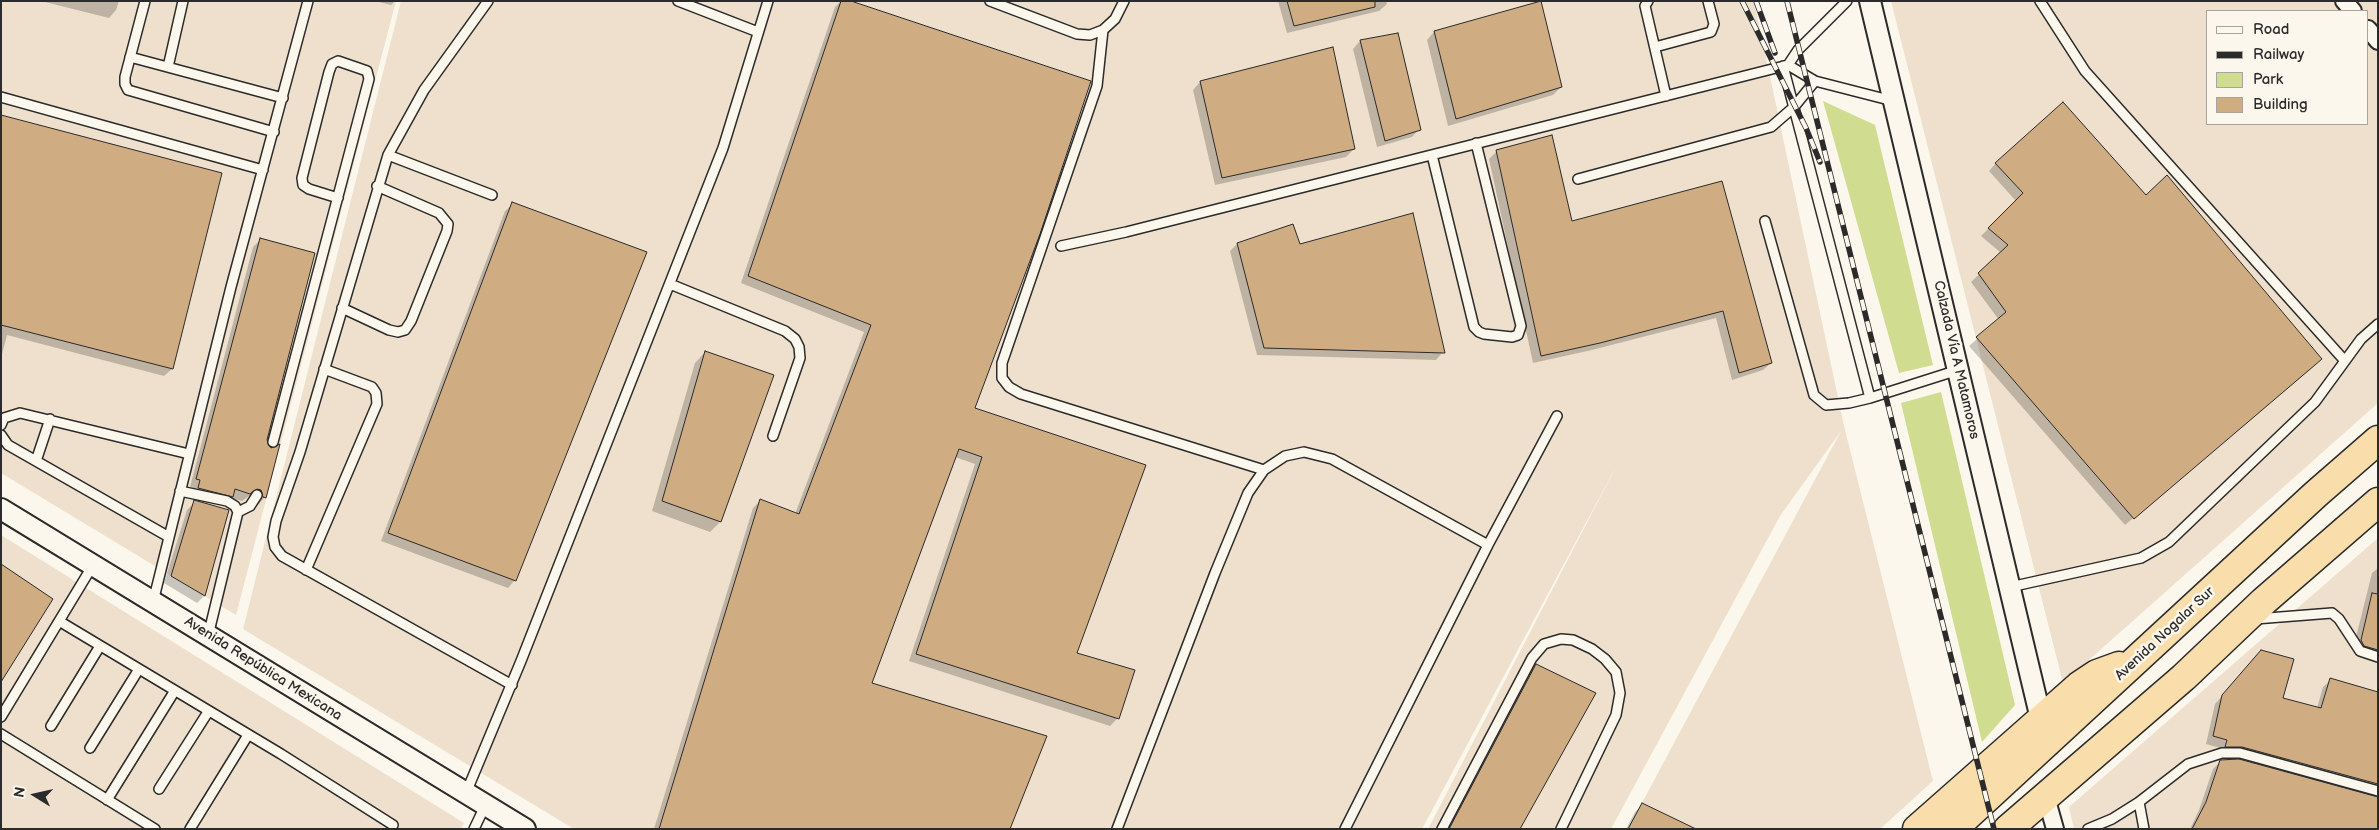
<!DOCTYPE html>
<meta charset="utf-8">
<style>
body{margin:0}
#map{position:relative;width:2379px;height:830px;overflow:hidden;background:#fbf7ec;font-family:"Balsamiq Sans",sans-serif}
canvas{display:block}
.frame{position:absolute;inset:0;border:2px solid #2b2b2b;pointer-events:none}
.legend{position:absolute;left:2206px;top:10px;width:162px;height:115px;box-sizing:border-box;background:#fbf7ec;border:1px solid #a8a59f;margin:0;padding:6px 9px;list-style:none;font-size:15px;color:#2b2b2b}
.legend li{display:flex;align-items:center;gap:10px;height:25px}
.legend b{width:25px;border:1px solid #a8a59f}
.north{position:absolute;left:10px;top:770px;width:50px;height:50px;-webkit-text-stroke:4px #fbf7ec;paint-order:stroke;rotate:280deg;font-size:14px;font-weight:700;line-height:20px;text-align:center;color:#2b2b2b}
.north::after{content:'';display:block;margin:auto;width:18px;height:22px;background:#2b2b2b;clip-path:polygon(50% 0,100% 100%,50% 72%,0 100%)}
</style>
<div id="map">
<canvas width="2379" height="830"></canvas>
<div class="frame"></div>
<ul class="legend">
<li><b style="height:6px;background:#fbf7ec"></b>Road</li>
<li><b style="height:6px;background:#2b2b2b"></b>Railway</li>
<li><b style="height:14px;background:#d0dd90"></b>Park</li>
<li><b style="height:14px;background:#d0ac82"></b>Building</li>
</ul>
<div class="north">N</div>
</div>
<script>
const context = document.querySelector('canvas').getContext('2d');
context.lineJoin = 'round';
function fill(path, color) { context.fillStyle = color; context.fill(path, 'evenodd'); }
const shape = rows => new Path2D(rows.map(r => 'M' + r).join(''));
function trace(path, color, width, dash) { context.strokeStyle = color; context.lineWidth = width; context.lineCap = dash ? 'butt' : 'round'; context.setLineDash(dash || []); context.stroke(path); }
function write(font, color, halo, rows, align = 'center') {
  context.font = font + ' "Balsamiq Sans",sans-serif'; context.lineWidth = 5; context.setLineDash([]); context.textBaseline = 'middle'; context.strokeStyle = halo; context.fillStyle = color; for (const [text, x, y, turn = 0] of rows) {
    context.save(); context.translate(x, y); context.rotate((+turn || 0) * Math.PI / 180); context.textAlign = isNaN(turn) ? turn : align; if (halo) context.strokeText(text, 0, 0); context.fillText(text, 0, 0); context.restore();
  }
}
fill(shape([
 [1,1,396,1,236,615,1,473],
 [401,1,1754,1,1844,426,1933,781,1880,829,1628,829,1841,431,1780,516,1611,829,1428,829,1619,461,1422,829,574,829,243,629],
 [1891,1,2378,1,2378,403,2063,683],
 [2208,11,2368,11,2368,124,2208,124],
 [1,535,464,823,461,829,1,829],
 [2378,538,2378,829,2074,829,2069,807]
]), '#eee0cc');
fill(shape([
 [1823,101,1875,125,1933,365,1899,373],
 [1941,392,2015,705,1982,742,1901,403]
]), '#d0dd90');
fill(shape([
 [41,1,119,1,116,10,109,18],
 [375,1,395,1,391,5],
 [841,1,847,1,973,409,1075,654,1118,718,1110,726,909,661,975,464,955,457,870,684,1008,829,654,829,753,508,760,501,795,514,864,332,741,283,835,7],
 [1278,1,1386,1,1387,4,1379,11,1287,33],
 [1540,2,1561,87,1553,95,1448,126,1427,40,1434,32],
 [1360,41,1419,129,1412,137,1377,147,1353,49],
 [1200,82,1354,149,1346,157,1215,185,1193,90],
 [1,116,172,369,164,376,7,335,1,358],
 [1497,151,1571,222,1721,182,1771,363,1763,370,1732,380,1716,318,1592,350,1533,363,1489,159],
 [1996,163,2146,197,2313,367,2125,525,1969,346,1999,320,1971,282,2001,253,1981,236,2016,201,1989,171],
 [513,204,515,580,508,588,381,541,505,211],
 [260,240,265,497,258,505,255,499,249,496,242,501,230,498,224,504,191,496,194,488,190,487,253,247],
 [1237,244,1299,245,1443,352,1436,360,1257,355,1230,251],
 [705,352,720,522,710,532,652,511,695,363],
 [195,502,228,511,204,596,197,603,164,583,187,510],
 [2378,568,2378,659,2353,649,2372,573],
 [2254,660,2281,699,2317,708,2323,687,2331,680,2378,693,2378,798,2372,792,2233,754,2218,754,2220,748,2206,744,2215,704],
 [1536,665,1519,829,1446,829,1529,673],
 [2221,761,2378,829,2190,829,2199,810,2213,769],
 [1642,805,1693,829,1626,829,1635,812]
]), '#0003');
const building = shape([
 [841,1,851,1,1091,81,1040,234,975,408,1146,465,1077,653,1135,670,1119,719,916,654,982,457,959,449,872,683,1047,736,1010,829,659,829,760,499,799,514,871,325,748,276,841,1],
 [1287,1,1375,1,1375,7,1294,26,1287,1],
 [1541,1,1562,87,1456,119,1434,31,1541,1],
 [1398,33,1421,130,1385,141,1360,40,1398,33],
 [1333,47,1355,149,1222,178,1200,81,1333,47],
 [2063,102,2146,195,2167,175,2322,359,2134,519,1976,337,2006,312,1978,273,2008,245,1988,228,2023,193,1995,163,2063,102],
 [1,115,222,173,173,369,1,325,1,115],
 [1552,135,1572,221,1722,181,1772,363,1739,373,1723,311,1600,343,1541,356,1496,150,1552,135],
 [512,202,647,252,516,581,388,533,512,202],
 [1413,213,1445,353,1264,348,1237,243,1293,224,1300,244,1413,213],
 [260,238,315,253,267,440,271,448,280,444,266,498,263,497,261,490,257,489,250,494,235,489,233,497,198,488,200,480,196,479,260,238],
 [705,351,774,375,721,522,662,501,705,351],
 [194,500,229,510,205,596,171,576,194,500],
 [1,564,53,599,1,682,1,564],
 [2372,593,2378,594,2378,650,2364,646,2361,640,2372,593],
 [2261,650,2294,659,2283,698,2321,708,2330,678,2378,692,2378,784,2242,747,2225,747,2227,740,2213,736,2222,695,2261,650],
 [1536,664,1596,693,1520,829,1449,829,1536,664],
 [2239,759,2378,797,2378,829,2192,829,2206,802,2220,760,2239,759],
 [1642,803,1696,829,1628,829,1642,803]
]);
fill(building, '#d0ac82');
trace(building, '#2b2b2b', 1);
const service = shape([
 [145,1,125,77,125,84,128,90,274,132],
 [488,1,424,90,388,155,300,452,276,521,273,537,275,547,282,556,512,685],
 [678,1,758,32],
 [990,1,1077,34,1090,35,1103,30,1115,19,1124,1],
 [1648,1,1645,6,1666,96],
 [2040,1,2085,71,2345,361],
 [1103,30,1097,86,1002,363,1002,378,1009,387,1021,394,1264,470],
 [1655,47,1711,32,1714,24,1708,1],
 [130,57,283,98],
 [1788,65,1815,81,1893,101],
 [1783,66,1870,398],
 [168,67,183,1],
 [1,97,263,170],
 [388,155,492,195],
 [1432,155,1474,327,1479,332,1484,334,1512,337,1518,335,1521,326,1476,143],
 [1578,179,1771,127,1794,107,1815,81],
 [1765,221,1814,395,1826,405,1849,403,1870,398,1958,370],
 [1061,246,1126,232,1788,65,1798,50,1847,1],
 [670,284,785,331,795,339,799,347,800,358,773,436],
 [342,308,389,330,398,332,405,330,411,321,447,231,448,224,439,213,377,186],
 [1,425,4,418,20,413,189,454],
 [1,435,8,445,169,537],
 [273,442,369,79,367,71,338,61,332,64,329,72,302,178,303,185,309,189,338,198],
 [36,461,50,419],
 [180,491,227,501,235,506,238,512,208,636],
 [238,512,250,506,257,495],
 [306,570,377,404,376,393,372,387,324,369],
 [2010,587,2141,558,2169,542,2315,402,2361,339,2378,324],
 [153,602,231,287,308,1],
 [2255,619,2332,613,2339,619,2360,651,2378,657],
 [59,621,281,754,393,825],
 [1,717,93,565],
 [51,726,100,646],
 [1,734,155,829],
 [90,748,139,669],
 [159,789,208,712],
 [466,793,521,661,723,148,768,1],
 [107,800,174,692],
 [2139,802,2144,829],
 [190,829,248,735],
 [474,829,485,806],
 [1117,829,1215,573,1248,493,1264,470,1285,456,1304,452,1332,459,1488,545,1557,416],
 [1345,829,1488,545],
 [1442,829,1532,658,1544,644,1561,639,1573,640,1592,649,1605,659,1616,672,1620,693,1616,715,1561,829],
 [2088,829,2112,819,2139,802,2188,764,2222,753,2240,753,2378,791]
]);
const minor = shape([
 [2344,1,2353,11],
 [2368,29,2378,41],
 [2046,797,2055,829]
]);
const tertiary = shape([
 [1870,1,2041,719],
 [1,509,525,829]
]);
const trunk = shape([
 [1917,829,2079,686,2097,674,2119,666],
 [1953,829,2316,494,2378,440],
 [2008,829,2184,677,2264,601,2378,502]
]);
trace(service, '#2b2b2b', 12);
trace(minor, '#2b2b2b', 20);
trace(tertiary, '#2b2b2b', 24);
trace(trunk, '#2b2b2b', 31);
trace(service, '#fbf7ec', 9);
trace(minor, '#fbf7ec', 16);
trace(tertiary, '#fbf7ec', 20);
trace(trunk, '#f9deab', 28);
const rail = shape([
 [1742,1,1806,128,1820,162],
 [1756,1,1775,53],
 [1787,1,1994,829]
]);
trace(rail, '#2b2b2b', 5.5);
trace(rail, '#fbf7ec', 4, [11]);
write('14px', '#2b2b2b', '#fbf7ec', [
 ["Calzada Vía A Matamoros",1956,360,77],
 ["Avenida Nogalar Sur",2165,634,-43],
 ["Avenida República Mexicana",263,669,32]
]);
</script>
